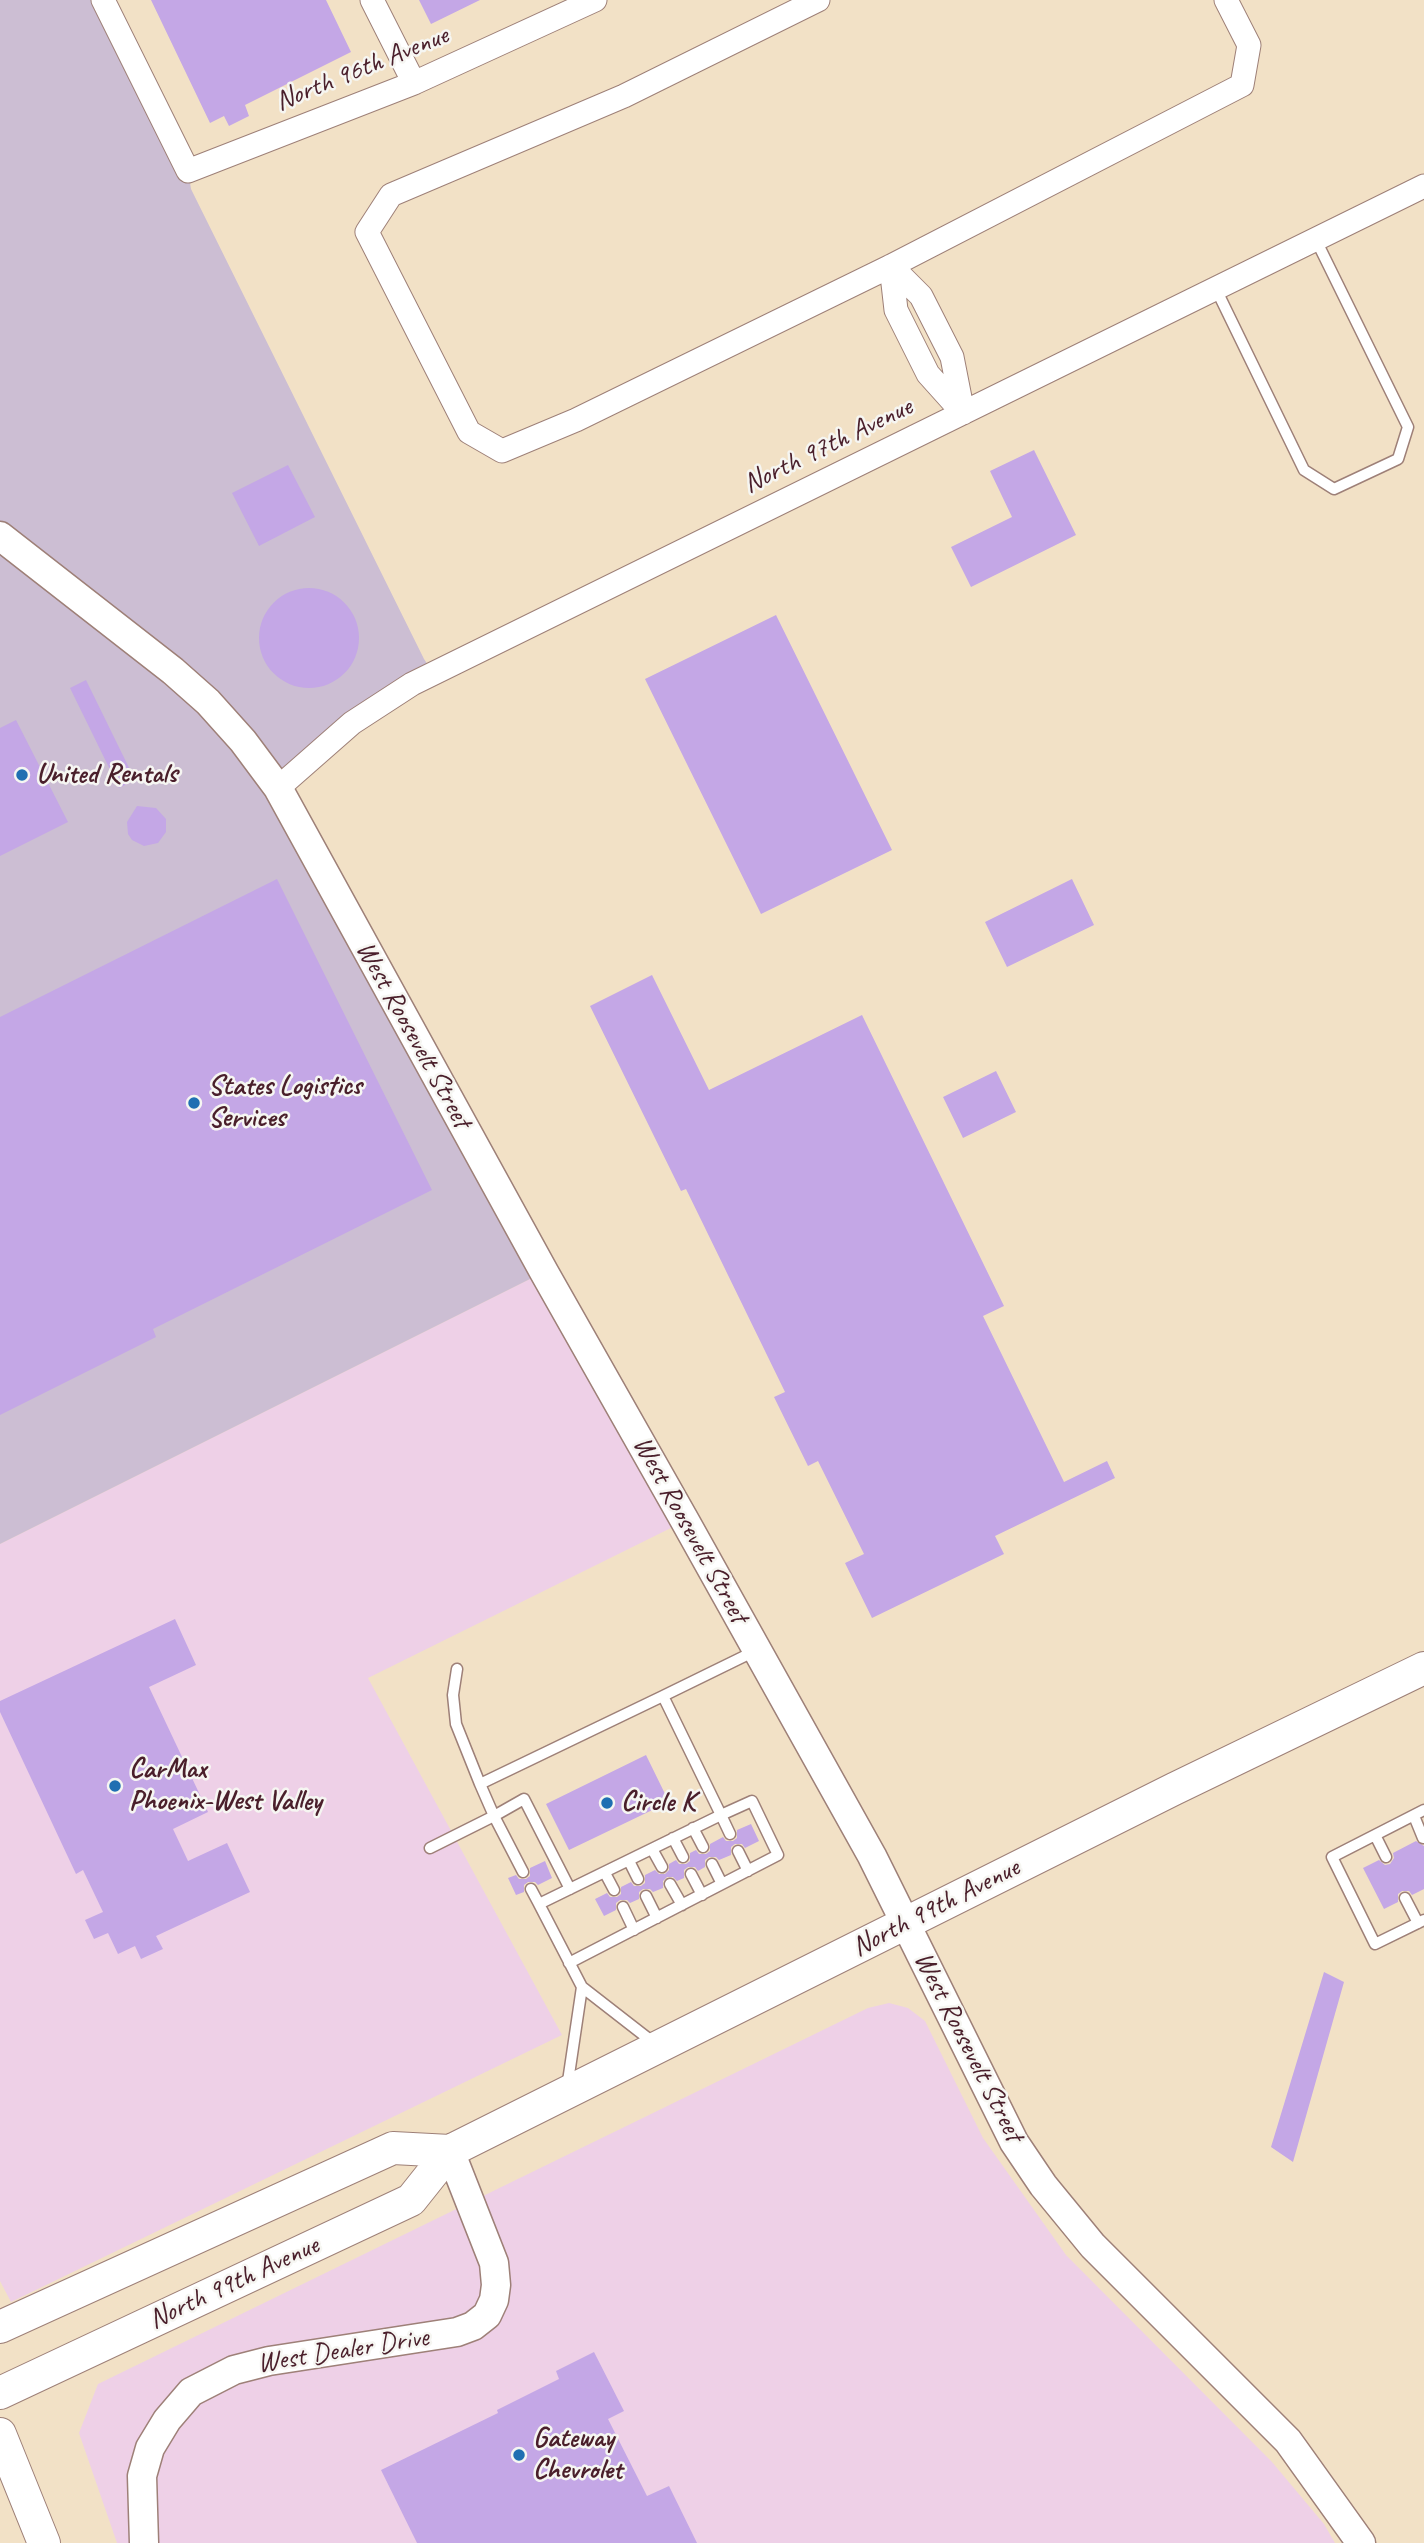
<!DOCTYPE html>
<style>
body{margin:0}
canvas{display:block;background:#f2e1c6}
</style>
<canvas width="1424" height="2543"></canvas>
<script>
const context = document.querySelector('canvas').getContext('2d');
context.lineJoin = 'round';
function fill(path, color) { context.fillStyle = color; context.fill(path, 'evenodd'); }
const shape = rows => new Path2D(rows.map(r => 'M' + r).join(''));
function trace(path, color, width, dash) { context.strokeStyle = color; context.lineWidth = width; context.lineCap = dash ? 'butt' : 'round'; context.setLineDash(dash || []); context.stroke(path); }
function write(font, color, halo, rows, align = 'center') {
  context.font = font + ' Caveat,sans-serif'; context.lineWidth = 5; context.setLineDash([]); context.textBaseline = 'middle'; context.strokeStyle = halo; context.fillStyle = color; for (const [text, x, y, turn = 0] of rows) {
    context.save(); context.translate(x, y); context.rotate((+turn || 0) * Math.PI / 180); context.textAlign = isNaN(turn) ? turn : align; if (halo) context.strokeText(text, 0, 0); context.fillText(text, 0, 0); context.restore();
  }
}
fill(shape([
 [544,1272,685,1521,368,1678,562,2035,11,2302,0,2281,0,1544],
 [889,2003,908,2008,925,2021,983,2138,1066,2255,1272,2462,1324,2524,1335,2543,117,2543,79,2433,98,2384,868,2008]
]), '#eed0e7');
fill(shape([
 [0,0,103,0,188,171,191,189,424,659,434,674,278,788,544,1272,0,1544]
]), '#ccbed3');
fill(shape([
 [151,0,326,0,351,52,245,105,249,116,229,126,224,116,210,123],
 [419,0,480,0,431,24],
 [1034,450,1076,535,971,587,951,547,1012,517,990,471],
 [288,465,315,517,259,546,232,493],
 '259 638a50 50 0 1 1 100 0a50 50 0 1 1-100 0Z',
 [776,615,892,850,761,914,645,679],
 [86,680,135,780,119,788,70,688],
 [16,720,68,822,0,856,0,728],
 [137,806,156,808,166,819,166,832,158,843,144,846,132,840,128,834,127,822],
 [277,879,432,1190,153,1329,156,1337,0,1415,0,1017],
 [1072,879,1094,925,1007,967,985,922],
 [652,975,709,1090,862,1015,1004,1306,983,1316,1064,1482,1107,1461,1115,1478,995,1536,1004,1554,872,1618,845,1563,864,1554,818,1461,808,1466,774,1397,785,1392,686,1189,681,1191,590,1006],
 [996,1071,1016,1112,963,1138,943,1097],
 [175,1619,196,1665,149,1687,208,1812,173,1829,188,1861,227,1843,250,1892,156,1936,163,1949,141,1959,135,1946,118,1954,108,1933,94,1939,85,1920,103,1912,83,1870,76,1874,0,1712,0,1701],
 [646,1755,669,1802,569,1850,546,1804],
 [751,1824,759,1841,745,1848,742,1844,735,1844,731,1847,731,1855,719,1860,716,1857,709,1857,705,1860,705,1867,698,1871,695,1867,688,1867,684,1870,684,1878,677,1881,673,1877,667,1877,663,1881,663,1888,653,1892,650,1889,643,1889,639,1892,639,1899,630,1903,627,1900,620,1900,616,1903,616,1910,604,1916,595,1899,607,1893,610,1897,617,1897,621,1894,621,1887,631,1882,634,1886,641,1886,645,1883,645,1875,655,1870,659,1874,665,1874,669,1870,669,1864,676,1860,679,1864,686,1864,690,1861,690,1853,696,1850,699,1854,706,1854,710,1851,710,1844,723,1837,726,1841,733,1841,737,1838,737,1830],
 [1416,1841,1424,1846,1424,1889,1412,1895,1409,1891,1402,1891,1398,1894,1398,1902,1384,1909,1363,1868,1379,1860,1385,1865,1390,1864,1394,1858,1393,1853],
 [545,1861,552,1878,538,1885,535,1882,528,1882,524,1885,524,1892,516,1895,508,1878,516,1875,519,1879,526,1879,530,1876,530,1868],
 [1324,1972,1344,1982,1293,2162,1271,2147],
 [594,2352,624,2411,608,2419,647,2496,669,2486,697,2543,417,2543,381,2470,498,2413,497,2410,559,2379,556,2371]
]), '#c4a7e6');
const service = shape([
 [1216,289,1304,470,1334,489,1398,459,1408,427,1316,240],
 [457,1669,453,1695,456,1724,480,1784],
 [1424,1810,1332,1857,1375,1944,1424,1920],
 [1414,1816,1423,1838],
 [693,1828,703,1847],
 [1375,1835,1386,1857],
 [673,1838,683,1857],
 [430,1848,494,1816,480,1784,663,1696],
 [652,1849,662,1867],
 [738,1851,748,1871],
 [629,1861,638,1879],
 [712,1864,722,1884],
 [523,1872,494,1816,524,1799,570,1889],
 [605,1873,614,1890],
 [691,1874,702,1895],
 [670,1884,682,1905],
 [531,1889,539,1904],
 [646,1896,657,1918],
 [1405,1898,1418,1923],
 [623,1907,634,1930],
 [569,1963,778,1855,752,1801,721,1815,730,1834],
 [654,2043,582,1987,539,1904,721,1815,663,1696,755,1651],
 [567,2088,582,1987]
]);
const minor = shape([
 [103,0,188,171,414,83,595,0],
 [372,0,414,83],
 [818,0,624,96,391,195,367,232,469,432,502,451,576,420,891,266,1242,85,1249,45,1226,0],
 [891,266,896,310,928,374,963,413],
 [891,266,921,296,952,357,963,413],
 [278,788,352,723,412,684,1424,186]
]);
const tertiary = shape([
 [0,536,173,671,208,702,243,741,278,788,544,1272,685,1521,872,1856,1014,2142,1043,2185,1093,2246,1288,2441,1361,2543],
 [144,2543,142,2476,150,2448,167,2420,191,2392,234,2370,269,2361,457,2332,473,2326,487,2315,494,2300,496,2285,494,2263,450,2151]
]);
const secondary = shape([
 [0,2327,393,2148,450,2151],
 [0,2393,411,2200,450,2151,1174,1789,1424,1668],
 [0,2434,44,2543]
]);
trace(service, '#9e8078', 13);
trace(minor, '#9e8078', 25);
trace(tertiary, '#9e8078', 31);
trace(secondary, '#9e8078', 34);
trace(service, '#fff', 10);
trace(minor, '#fff', 23);
trace(tertiary, '#fff', 28);
trace(secondary, '#fff', 32);
for (const [x, y, r, color] of [
 [22,775,7,"#1f6fb2"],
 [194,1103,7,"#1f6fb2"],
 [115,1786,7,"#1f6fb2"],
 [607,1803,7,"#1f6fb2"],
 [519,2455,7,"#1f6fb2"]
]) { const dot = new Path2D(); dot.arc(x, y, r, 0, 2 * Math.PI); context.fillStyle = color; context.fill(dot); trace(dot, '#f6f6f2', 2.5); }
write('28px', '#4a1f2b', '#f6f6f2', [
 ["North 96th Avenue",362,69,-22],
 ["North 97th Avenue",828,446,-26],
 ["West Roosevelt Street",413,1035,61],
 ["West Roosevelt Street",690,1530,61],
 ["North 99th Avenue",936,1908,-27],
 ["West Roosevelt Street",968,2047,63],
 ["North 99th Avenue",234,2283,-25],
 ["West Dealer Drive",343,2351,-9]
]);
write('bold 28px', '#4a1f2b', '#f6f6f2', [
 ["United Rentals",36,775],
 ["States Logistics",208,1087],
 ["Services",208,1119],
 ["CarMax",129,1770],
 ["Phoenix-West Valley",129,1802],
 ["Circle K",621,1803],
 ["Gateway",533,2439],
 ["Chevrolet",533,2471]
], 'left');
</script>
